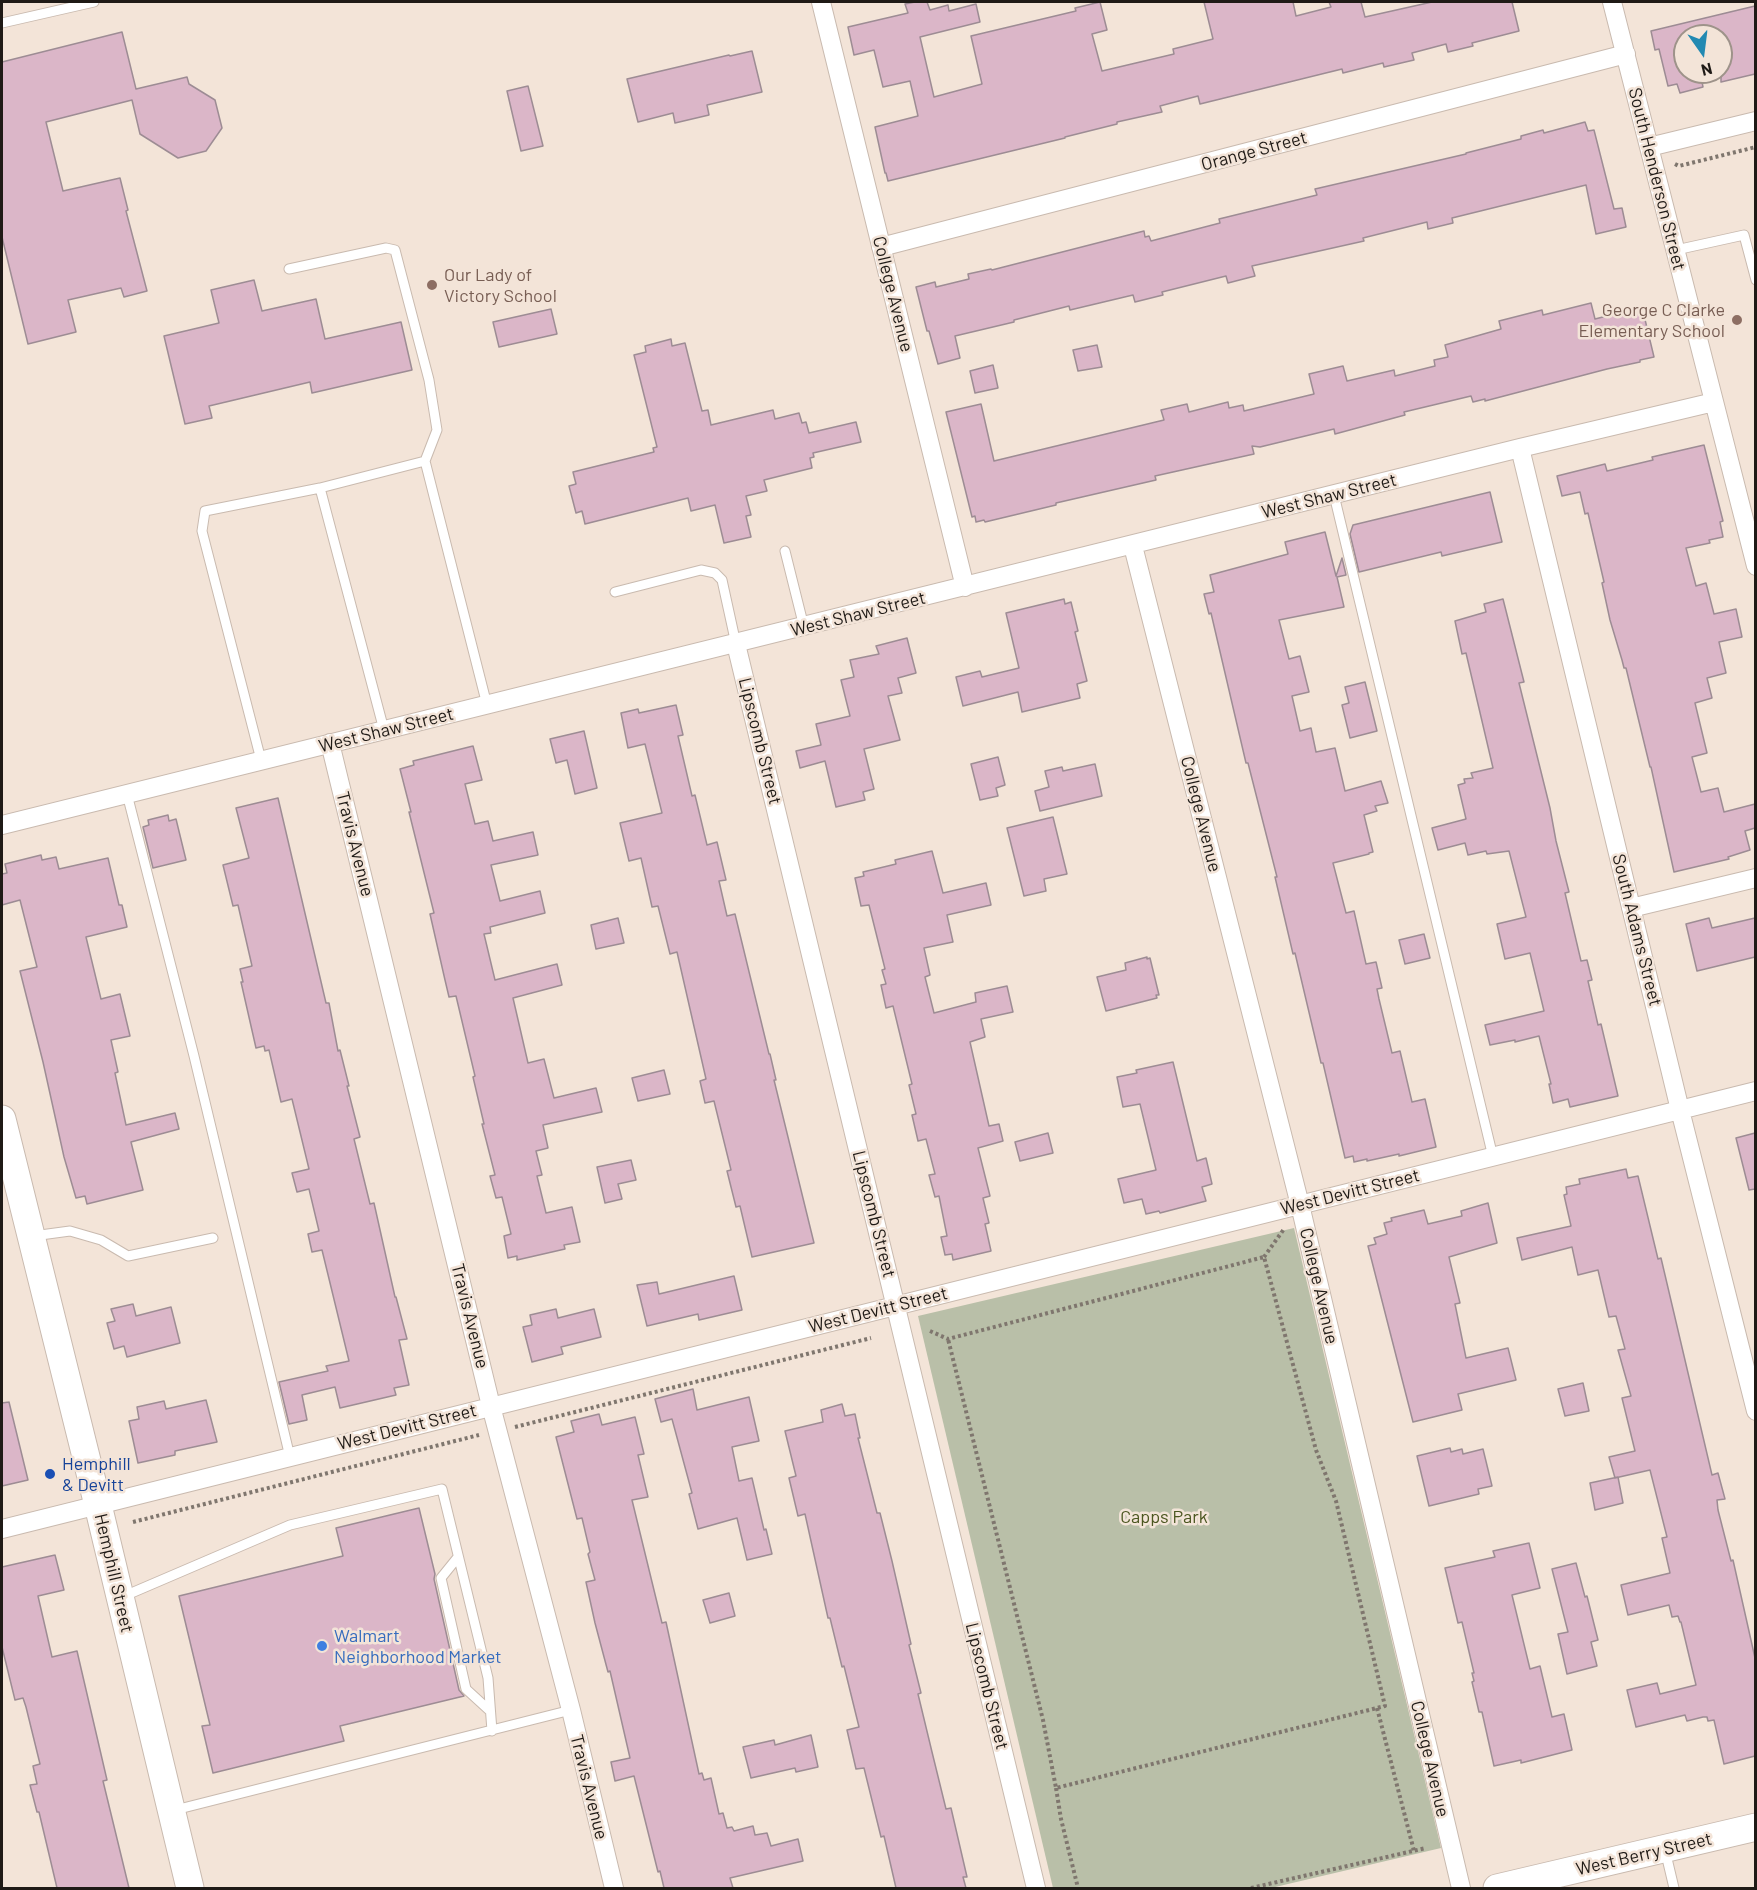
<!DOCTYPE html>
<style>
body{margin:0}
#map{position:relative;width:1757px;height:1890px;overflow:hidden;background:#f3e4d8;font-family:Barlow,sans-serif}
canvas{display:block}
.frame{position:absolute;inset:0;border:3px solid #1f1a16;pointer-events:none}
.north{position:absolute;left:1673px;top:24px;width:60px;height:60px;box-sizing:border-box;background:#f3e4d8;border:2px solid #9e938a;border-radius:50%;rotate:166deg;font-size:16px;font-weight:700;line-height:24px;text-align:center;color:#1f1a16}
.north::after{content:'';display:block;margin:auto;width:21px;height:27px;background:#2289b2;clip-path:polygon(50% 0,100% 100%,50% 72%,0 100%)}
</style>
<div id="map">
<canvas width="1757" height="1890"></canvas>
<div class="frame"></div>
<div class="north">N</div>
</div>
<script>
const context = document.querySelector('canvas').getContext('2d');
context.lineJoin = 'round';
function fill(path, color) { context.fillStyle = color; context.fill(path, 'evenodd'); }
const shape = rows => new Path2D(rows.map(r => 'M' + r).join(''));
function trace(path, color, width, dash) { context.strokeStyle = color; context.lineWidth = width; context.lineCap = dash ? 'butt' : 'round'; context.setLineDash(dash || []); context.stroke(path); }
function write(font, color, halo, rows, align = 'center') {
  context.font = font + ' Barlow,sans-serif'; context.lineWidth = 5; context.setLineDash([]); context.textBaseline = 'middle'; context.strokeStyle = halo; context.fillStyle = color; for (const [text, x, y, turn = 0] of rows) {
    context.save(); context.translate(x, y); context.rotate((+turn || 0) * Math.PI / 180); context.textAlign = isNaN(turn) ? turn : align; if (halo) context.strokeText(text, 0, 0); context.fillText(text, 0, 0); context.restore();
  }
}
fill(shape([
 [1294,1228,1441,1848,1271,1888,1053,1888,918,1316]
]), '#b9bfa8');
const building = shape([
 [915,2,927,2,930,10,948,5,949,11,976,4,980,22,920,37,934,97,982,84,971,36,1076,11,1075,8,1100,2,1107,30,1092,34,1102,71,1174,54,1173,49,1213,39,1204,2,1293,2,1296,16,1331,7,1329,2,1361,2,1365,17,1432,2,1512,2,1519,31,1472,43,1473,46,1448,52,1446,44,1412,53,1414,60,1384,67,1383,63,1343,73,1342,69,1200,104,1198,96,1160,106,1162,112,1117,122,1117,124,1065,137,1065,138,888,181,886,173,885,173,875,127,918,116,910,81,883,87,874,50,854,55,848,27,908,13,905,4,915,2],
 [1755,6,1755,74,1721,82,1721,36,1685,36,1685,72,1700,72,1703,87,1680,93,1677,84,1668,86,1659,49,1655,50,1651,31,1755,6],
 [122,32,136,89,187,77,189,84,215,100,222,128,206,151,178,158,140,134,132,100,46,122,63,191,120,178,128,210,126,211,147,291,124,297,121,288,68,300,76,332,28,344,2,237,2,62,122,32],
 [752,51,762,92,707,105,709,115,675,123,673,113,638,122,627,79,729,55,730,56,752,51],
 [528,86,543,146,521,151,507,91,528,86],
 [1585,122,1588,131,1594,130,1614,209,1622,208,1626,227,1596,234,1586,185,1452,218,1453,223,1428,229,1427,222,1363,238,1364,241,1252,266,1255,276,1228,283,1226,276,1162,292,1163,295,1135,302,1133,295,1070,310,1069,306,1014,320,1014,322,955,336,960,358,938,364,929,331,927,331,916,287,935,282,936,287,969,279,968,274,991,269,992,270,1144,231,1145,237,1149,236,1151,241,1220,223,1219,219,1317,195,1315,189,1466,154,1466,153,1521,139,1521,136,1543,130,1544,133,1585,122],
 [254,280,262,311,316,299,325,339,401,322,412,370,312,393,310,382,209,406,212,418,185,424,164,336,219,323,211,290,254,280],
 [1591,303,1595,319,1642,307,1654,357,1640,360,1640,362,1607,369,1485,401,1485,399,1473,402,1471,396,1404,412,1405,415,1335,434,1334,429,1260,447,1252,446,1254,454,1155,476,1156,480,1056,503,1056,505,985,522,984,520,976,522,975,516,972,517,946,412,981,404,994,461,1164,420,1161,410,1187,404,1189,412,1228,402,1229,408,1243,405,1244,411,1314,394,1309,374,1343,366,1347,381,1394,370,1395,376,1435,366,1434,360,1448,357,1445,345,1501,329,1499,321,1542,310,1543,315,1591,303],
 [551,309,557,334,499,347,493,322,551,309],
 [671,339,672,346,685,343,702,411,708,410,711,425,773,410,775,419,799,413,802,423,806,422,809,433,856,422,861,442,813,453,814,457,810,458,812,468,764,480,767,491,746,496,751,515,746,516,751,537,724,543,715,505,691,511,688,498,585,524,582,511,576,513,569,486,576,484,573,472,654,452,653,448,657,447,634,355,646,352,645,346,671,339],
 [1097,345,1102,367,1078,371,1073,350,1097,345],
 [993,365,998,388,975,393,970,371,993,365],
 [1704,445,1723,521,1720,522,1723,537,1709,540,1710,543,1686,548,1696,586,1706,583,1714,614,1736,609,1742,637,1719,642,1726,673,1707,678,1712,698,1695,703,1707,753,1692,757,1701,792,1718,788,1724,812,1755,804,1755,828,1745,831,1750,850,1728,857,1729,859,1674,872,1651,767,1650,767,1626,668,1624,668,1622,660,1610,620,1602,583,1604,582,1588,513,1585,514,1580,492,1562,496,1557,476,1605,464,1607,471,1653,460,1652,457,1704,445],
 [1490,492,1502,542,1442,556,1441,552,1359,572,1350,534,1353,525,1490,492],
 [1325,532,1336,576,1342,558,1346,575,1337,577,1344,607,1279,620,1289,659,1300,656,1309,692,1292,696,1300,731,1311,728,1316,752,1335,748,1345,791,1381,781,1388,803,1375,806,1377,811,1364,815,1373,852,1369,853,1369,854,1333,863,1346,913,1354,911,1366,964,1376,962,1382,988,1377,989,1379,999,1392,1053,1400,1051,1412,1102,1425,1099,1436,1147,1399,1156,1399,1154,1367,1161,1367,1159,1354,1162,1353,1156,1345,1158,1323,1063,1321,1063,1295,953,1293,954,1275,877,1277,877,1248,763,1246,763,1211,613,1209,614,1204,594,1214,592,1210,575,1288,554,1285,542,1325,532],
 [1064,599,1065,604,1071,602,1078,631,1075,632,1087,681,1077,684,1080,698,1022,712,1018,692,963,706,956,677,980,671,982,677,1019,668,1006,613,1064,599],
 [1503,599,1524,682,1519,683,1520,687,1550,808,1556,841,1569,892,1565,893,1581,961,1587,960,1592,980,1588,981,1598,1025,1601,1024,1618,1096,1570,1107,1568,1099,1553,1103,1549,1084,1551,1084,1539,1036,1515,1042,1515,1040,1490,1045,1485,1025,1544,1011,1530,953,1505,959,1497,924,1526,917,1509,851,1487,854,1486,851,1468,855,1465,843,1438,850,1432,828,1466,819,1458,785,1465,783,1464,779,1473,778,1471,773,1493,768,1466,653,1462,654,1455,621,1486,612,1484,604,1503,599],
 [907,638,916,673,898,678,902,693,888,696,900,740,864,749,874,789,863,792,865,800,836,807,825,761,800,768,796,751,821,745,816,724,850,716,841,680,854,677,850,660,879,654,876,646,907,638],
 [1365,682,1377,731,1350,738,1342,705,1349,703,1345,687,1365,682],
 [676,705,683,735,678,736,692,796,695,795,707,845,717,842,726,880,719,881,727,916,735,914,769,1054,770,1054,776,1080,774,1080,814,1243,752,1257,740,1206,736,1207,727,1171,731,1170,714,1101,705,1103,700,1081,706,1079,677,952,670,954,658,906,652,907,641,858,629,861,620,823,662,813,645,744,628,748,621,713,638,709,639,713,676,705],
 [584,731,597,788,575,794,567,760,556,763,550,739,584,731],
 [473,746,482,780,465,784,475,824,488,821,493,841,533,832,538,855,491,865,500,901,540,891,545,913,490,927,491,933,484,934,495,980,557,964,562,985,513,998,528,1063,544,1059,554,1098,596,1088,602,1112,543,1125,548,1148,536,1151,542,1175,537,1176,546,1213,572,1207,580,1242,564,1245,565,1249,517,1260,517,1256,508,1258,504,1236,511,1234,502,1197,496,1198,490,1176,495,1175,482,1124,484,1124,473,1077,475,1076,456,996,449,997,445,980,430,914,434,913,409,812,411,812,400,769,414,765,413,761,473,746],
 [998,757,1005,785,996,788,998,796,980,800,971,764,998,757],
 [1095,764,1102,796,1040,811,1035,791,1049,787,1045,771,1062,767,1063,771,1095,764],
 [278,798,326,1003,329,1003,338,1051,340,1050,349,1086,347,1086,360,1137,354,1139,370,1204,374,1203,395,1297,396,1297,407,1339,399,1340,409,1385,394,1388,396,1395,340,1408,335,1387,302,1395,307,1420,289,1424,279,1382,328,1371,326,1366,349,1361,322,1250,312,1252,308,1234,319,1231,309,1189,297,1192,292,1173,309,1169,292,1099,281,1102,269,1050,265,1051,264,1046,256,1048,241,982,243,982,240,969,252,966,238,905,233,906,223,865,249,858,236,808,278,798],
 [168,815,169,821,176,819,186,860,153,868,143,827,149,825,148,820,168,815],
 [1053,817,1067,874,1044,879,1046,891,1024,896,1007,828,1053,817],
 [932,851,943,893,986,883,991,905,947,915,953,942,924,948,930,975,925,977,934,1013,976,1002,975,993,1007,986,1013,1012,981,1019,985,1037,970,1042,989,1126,999,1124,1003,1141,978,1148,990,1196,983,1198,989,1223,985,1224,991,1251,953,1260,952,1254,945,1255,941,1237,947,1236,939,1196,935,1197,929,1175,935,1174,926,1139,918,1141,912,1115,916,1114,909,1085,912,1084,893,1006,886,1008,881,985,886,984,882,970,885,969,869,905,861,906,855,878,864,876,863,872,896,864,895,860,932,851],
 [41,855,42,860,56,857,59,869,108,858,119,905,122,905,127,927,86,937,101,999,120,994,130,1036,111,1040,118,1072,115,1073,126,1125,175,1113,179,1129,131,1142,143,1190,87,1204,85,1196,76,1198,64,1157,43,1062,20,971,37,967,20,900,2,905,2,874,7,873,5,864,41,855],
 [618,918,624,943,596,949,591,925,618,918],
 [1709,918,1712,928,1755,918,1755,957,1697,971,1686,924,1709,918],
 [1424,934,1430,958,1405,964,1399,940,1424,934],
 [1147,957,1147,959,1150,958,1159,995,1156,995,1157,998,1106,1011,1097,977,1126,970,1125,963,1147,957],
 [1173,1062,1197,1161,1206,1158,1212,1184,1202,1187,1206,1201,1160,1213,1159,1211,1146,1214,1142,1199,1124,1203,1118,1179,1156,1170,1140,1104,1123,1107,1117,1077,1137,1073,1136,1070,1173,1062],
 [664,1070,670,1094,638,1101,632,1078,664,1070],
 [1048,1133,1053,1153,1020,1161,1015,1142,1048,1133],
 [1755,1133,1755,1189,1749,1190,1736,1138,1755,1133],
 [631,1160,636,1180,618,1184,622,1199,605,1203,597,1167,631,1160],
 [1626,1169,1628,1178,1638,1176,1658,1259,1661,1258,1712,1475,1718,1473,1725,1499,1717,1500,1718,1510,1731,1561,1733,1560,1755,1658,1755,1756,1724,1764,1714,1720,1708,1721,1707,1717,1703,1717,1687,1721,1685,1715,1636,1727,1627,1690,1657,1683,1660,1694,1696,1685,1681,1622,1680,1622,1678,1616,1672,1617,1669,1605,1628,1615,1621,1585,1670,1573,1662,1538,1667,1537,1650,1470,1615,1478,1609,1457,1635,1451,1622,1398,1631,1396,1618,1350,1625,1349,1616,1316,1609,1317,1598,1270,1578,1275,1572,1247,1522,1260,1517,1238,1571,1226,1564,1195,1567,1194,1566,1187,1580,1184,1579,1179,1626,1169],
 [1488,1203,1497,1243,1449,1257,1460,1303,1455,1304,1466,1358,1508,1348,1516,1380,1458,1394,1462,1410,1413,1422,1368,1246,1376,1244,1374,1238,1387,1234,1384,1223,1392,1221,1391,1218,1424,1210,1428,1224,1462,1216,1461,1211,1488,1203],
 [734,1276,742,1310,699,1320,698,1314,647,1326,637,1285,657,1282,659,1294,734,1276],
 [133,1304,136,1316,171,1307,180,1343,127,1357,124,1346,114,1349,107,1323,115,1321,111,1309,133,1304],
 [556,1309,558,1318,594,1309,601,1337,561,1347,563,1354,532,1362,523,1327,532,1325,530,1315,556,1309],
 [1583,1383,1589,1411,1565,1416,1558,1389,1583,1383],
 [693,1389,697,1410,749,1397,759,1441,732,1447,739,1481,752,1478,764,1530,766,1529,772,1554,747,1560,737,1518,698,1529,689,1494,692,1493,672,1419,661,1422,655,1399,693,1389],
 [206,1400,217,1442,175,1451,175,1455,138,1463,129,1421,139,1419,137,1407,164,1401,166,1409,206,1400],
 [9,1402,28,1480,2,1486,2,1403,9,1402],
 [842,1404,845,1416,855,1414,860,1438,858,1438,877,1513,880,1513,892,1561,911,1644,909,1645,921,1693,918,1694,932,1752,946,1809,951,1808,967,1877,963,1877,966,1888,896,1888,884,1836,881,1837,864,1768,856,1769,847,1730,859,1727,844,1666,842,1667,830,1618,828,1618,805,1514,798,1516,789,1478,796,1476,785,1431,823,1422,821,1410,842,1404],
 [599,1414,602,1425,635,1417,644,1454,638,1455,648,1497,632,1500,662,1623,666,1622,699,1774,702,1773,704,1780,711,1778,719,1814,723,1813,727,1828,732,1827,734,1831,753,1826,755,1835,767,1833,771,1846,798,1839,803,1861,730,1878,733,1888,664,1888,660,1871,658,1872,634,1776,615,1781,611,1762,630,1758,610,1671,608,1672,595,1623,586,1582,595,1580,588,1554,590,1552,582,1518,577,1519,556,1437,574,1432,571,1421,599,1414],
 [1450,1448,1451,1452,1462,1449,1463,1454,1483,1449,1492,1486,1478,1489,1479,1494,1429,1506,1417,1456,1450,1448],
 [1618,1477,1623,1503,1595,1510,1590,1483,1618,1477],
 [419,1508,435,1574,434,1579,459,1690,464,1696,340,1726,344,1741,213,1773,202,1726,210,1725,179,1596,343,1556,336,1528,419,1508],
 [1529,1543,1540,1588,1512,1595,1530,1669,1540,1666,1552,1717,1564,1714,1572,1750,1521,1763,1521,1760,1494,1766,1482,1712,1479,1712,1472,1682,1474,1681,1472,1673,1474,1673,1462,1622,1458,1623,1445,1568,1495,1557,1493,1551,1529,1543],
 [55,1555,64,1590,38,1596,52,1657,77,1651,107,1780,103,1781,129,1888,57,1888,39,1812,37,1812,30,1785,37,1784,33,1766,40,1764,26,1707,23,1698,15,1700,2,1647,2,1567,55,1555],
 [1576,1563,1585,1597,1587,1596,1598,1640,1591,1642,1597,1666,1567,1674,1558,1634,1568,1632,1552,1569,1576,1563],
 [729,1593,735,1616,710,1623,703,1600,729,1593],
 [811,1735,818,1767,796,1772,795,1768,751,1778,743,1747,774,1740,775,1745,811,1735]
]);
fill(building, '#dbb6c8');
trace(building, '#9d8c94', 1.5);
const service = shape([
 [2,23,94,2],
 [1676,250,1744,235,1756,280],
 [289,269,386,248,395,250,429,380,437,430,425,461,487,705],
 [320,488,384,730],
 [1334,495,1493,1157],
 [785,551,804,627],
 [615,592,701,570,715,573,722,580,736,644],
 [261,760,202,531,205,511,320,488,425,461],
 [127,794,194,1056,290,1457],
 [33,1236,70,1231,101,1240,128,1256,213,1238],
 [458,1557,441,1578,466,1689,490,1711],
 [122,1597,290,1525,442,1489,488,1678,492,1731],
 [175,1810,571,1710],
 [1665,1850,1674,1888]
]);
const minor = shape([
 [821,2,965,587],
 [1612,2,1756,566],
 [1649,147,1756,121],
 [881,247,1626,54],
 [1520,448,1680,1110,1756,1411],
 [1133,546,1300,1205,1461,1888],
 [736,644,1036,1888],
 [330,743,491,1406,571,1710,614,1888],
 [2,825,1520,448,1714,402],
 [1631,908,1756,878],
 [2,1529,1756,1091]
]);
const secondary = shape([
 [2,1119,98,1505,190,1888],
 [1497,1888,1756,1827]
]);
trace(service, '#c9baaf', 11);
trace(minor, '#c9baaf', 20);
trace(secondary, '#c9baaf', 29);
trace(shape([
 [1675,164,1679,166,1756,147],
 [1264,1257,1284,1229],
 [930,1331,948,1339,1264,1257,1316,1450,1336,1501,1385,1706,1056,1788,1043,1720,948,1339],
 [515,1427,871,1338],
 [133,1522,479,1435],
 [1377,1708,1414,1851],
 [1056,1788,1061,1819,1078,1888],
 [1251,1888,1426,1848]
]), '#7f766e', 4, [3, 3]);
trace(service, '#fff', 9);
trace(minor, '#fff', 18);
trace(secondary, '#fff', 27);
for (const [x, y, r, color] of [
 [432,285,6,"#8d6e63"],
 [1737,320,6,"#8d6e63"],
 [50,1474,6,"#1a4fb4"],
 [322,1646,6,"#3f7fe0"]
]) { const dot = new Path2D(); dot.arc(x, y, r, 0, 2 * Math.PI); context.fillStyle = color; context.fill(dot); trace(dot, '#f3e4d8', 2); }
write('18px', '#1f1a16', '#f3e4d8', [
 ["Orange Street",1254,151,-15],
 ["South Henderson Street",1657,179,76],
 ["College Avenue",893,294,76],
 ["West Shaw Street",1329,496,-14],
 ["West Shaw Street",858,614,-14],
 ["West Shaw Street",386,730,-14],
 ["Lipscomb Street",760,741,76],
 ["College Avenue",1201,814,76],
 ["Travis Avenue",355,844,76],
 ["South Adams Street",1637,930,76],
 ["West Devitt Street",1350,1192,-14],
 ["Lipscomb Street",874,1214,76],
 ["College Avenue",1319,1286,77],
 ["West Devitt Street",878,1310,-14],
 ["Travis Avenue",470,1316,76],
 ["West Devitt Street",407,1427,-14],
 ["Hemphill Street",114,1573,77],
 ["Lipscomb Street",987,1686,76],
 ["College Avenue",1430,1759,77],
 ["Travis Avenue",589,1787,76],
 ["West Berry Street",1644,1854,-13]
]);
write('18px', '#785e54', '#f3e4d8', [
 ["Our Lady of",444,275],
 ["Victory School",444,296],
 ["George C Clarke",1725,310,"right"],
 ["Elementary School",1725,331,"right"]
], 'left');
write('18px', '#164399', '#f3e4d8', [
 ["Hemphill",62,1464],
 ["& Devitt",62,1485]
], 'left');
write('18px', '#4b5620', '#f3e4d8', [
 ["Capps Park",1164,1517]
]);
write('18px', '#366cbe', '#f3e4d8', [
 ["Walmart",334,1636],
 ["Neighborhood Market",334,1657]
], 'left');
</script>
